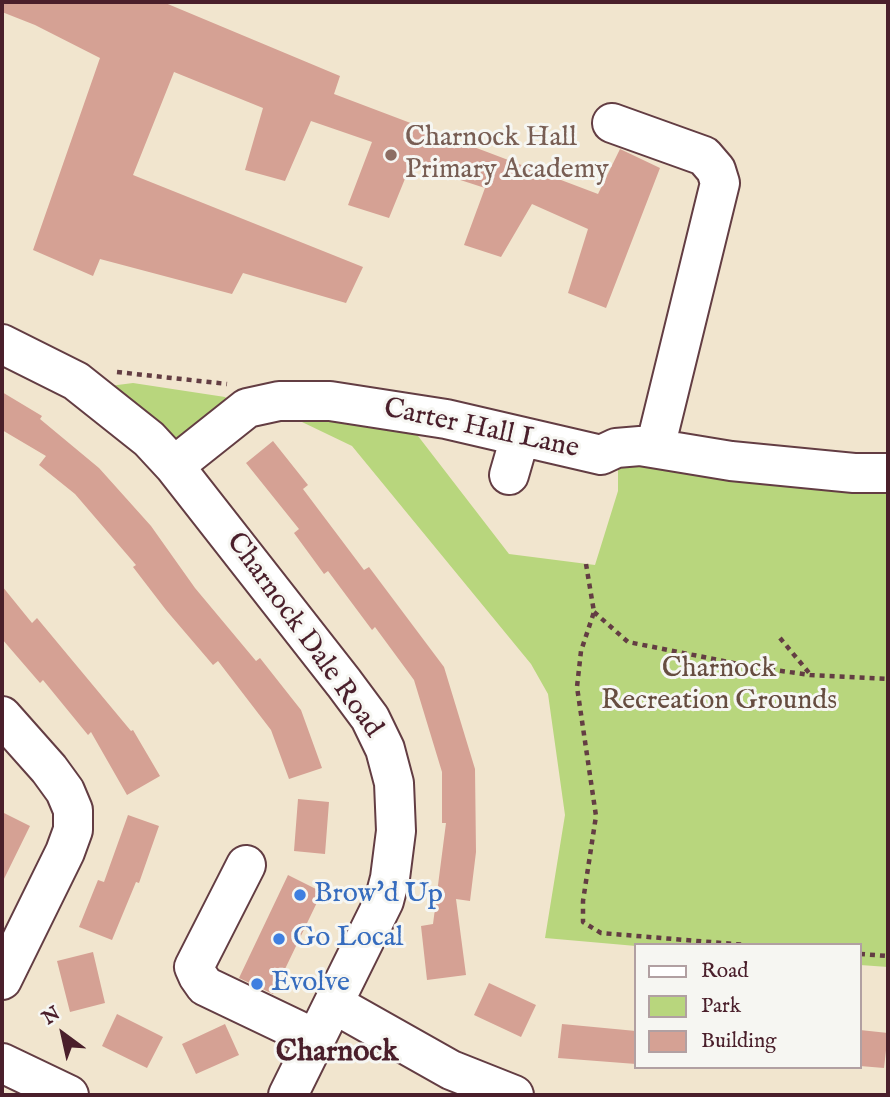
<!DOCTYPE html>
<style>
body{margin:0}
#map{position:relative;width:890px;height:1097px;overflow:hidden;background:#f1e5ce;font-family:"IM FELL English",serif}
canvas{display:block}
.frame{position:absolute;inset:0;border:4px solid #4a1f2b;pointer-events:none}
.legend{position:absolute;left:634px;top:943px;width:228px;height:126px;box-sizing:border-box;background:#f6f6f2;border:2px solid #b1a0a2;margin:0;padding:9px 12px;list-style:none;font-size:21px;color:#4a1f2b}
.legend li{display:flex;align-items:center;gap:14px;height:35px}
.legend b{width:35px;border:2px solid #b1a0a2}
.north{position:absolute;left:28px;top:999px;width:70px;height:70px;-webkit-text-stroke:5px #f6f6f2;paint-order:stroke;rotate:327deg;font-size:19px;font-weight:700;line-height:28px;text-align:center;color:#4a1f2b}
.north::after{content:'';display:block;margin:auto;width:24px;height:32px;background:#4a1f2b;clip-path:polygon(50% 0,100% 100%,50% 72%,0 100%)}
</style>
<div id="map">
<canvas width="890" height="1097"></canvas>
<div class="frame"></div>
<ul class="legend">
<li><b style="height:9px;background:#fff"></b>Road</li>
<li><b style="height:19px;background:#b8d67d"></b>Park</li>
<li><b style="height:19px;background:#d5a194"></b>Building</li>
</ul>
<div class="north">N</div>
</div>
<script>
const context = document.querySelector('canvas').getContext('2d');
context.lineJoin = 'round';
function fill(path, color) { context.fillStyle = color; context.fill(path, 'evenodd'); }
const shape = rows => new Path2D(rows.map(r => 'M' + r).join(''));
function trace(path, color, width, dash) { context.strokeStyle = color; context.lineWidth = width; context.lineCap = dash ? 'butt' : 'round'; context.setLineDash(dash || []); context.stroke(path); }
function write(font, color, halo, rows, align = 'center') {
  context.font = font + ' "IM FELL English",serif'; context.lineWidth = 6; context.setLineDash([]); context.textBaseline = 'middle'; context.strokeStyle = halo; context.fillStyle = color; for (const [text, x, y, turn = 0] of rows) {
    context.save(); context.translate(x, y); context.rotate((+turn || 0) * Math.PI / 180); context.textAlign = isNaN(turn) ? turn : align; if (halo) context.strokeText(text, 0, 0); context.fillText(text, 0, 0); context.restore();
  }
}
fill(shape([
 [133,383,225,397,233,404,206,419,170,443,102,387],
 [323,415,408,423,509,554,595,565,618,491,618,458,888,484,888,967,860,965,860,945,636,946,545,938,565,815,548,694,531,664,352,446,302,422]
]), '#b8d67d');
fill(shape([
 [2,2,163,2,340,76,334,94,598,194,620,149,660,168,606,308,568,293,588,229,532,204,501,257,464,245,485,188,411,164,389,218,348,205,372,142,311,121,285,181,245,170,263,108,174,72,133,175,363,267,346,303,243,273,232,294,100,259,93,276,33,250,100,58,35,25,2,12],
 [2,392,42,416,40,419,99,468,151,526,195,588,256,661,260,658,301,710,322,768,289,779,271,730,218,661,213,665,166,610,133,567,136,565,75,494,39,465,46,456,2,430],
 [273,441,308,485,303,489,364,570,369,567,444,667,475,769,476,852,470,901,456,899,466,975,427,980,421,926,433,924,446,823,442,823,442,772,414,680,375,627,372,630,328,571,324,574,294,533,299,529,246,463],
 [2,586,32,623,37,618,131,731,133,730,160,776,127,795,91,732,88,735,43,680,40,683,2,639],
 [298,799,329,802,325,854,294,851],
 [2,812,30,826,2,883],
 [128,815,159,826,139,883,136,882,112,940,79,927,98,880,104,882],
 [288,875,322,892,273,994,239,978],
 [93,952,105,1003,70,1012,57,961],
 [489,983,536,1005,521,1037,474,1015],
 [117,1014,163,1037,147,1068,102,1046],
 [225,1024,239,1055,196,1074,182,1044],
 [562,1024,636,1031,636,1064,558,1058],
 [860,1030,888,1033,884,1068,860,1066]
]), '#d5a194');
const minor = shape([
 [612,123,704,156,716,170,720,183,655,448],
 [2,344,76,381,149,439,174,466,344,683,370,718,385,749,394,783,396,831,390,878,384,901,288,1095],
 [174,466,247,408,279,401,330,401,446,419,601,455,616,448,640,446,731,461,854,473,888,473],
 [509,475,520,437],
 [2,716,49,769,65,791,73,810,73,830,65,852,2,980],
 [246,865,194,967,198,976,205,986,316,1039],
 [334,1004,451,1070,514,1095],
 [2,1063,69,1095]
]);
trace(minor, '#633d43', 42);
trace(shape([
 [117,372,227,384],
 [586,564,594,612,581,651,577,687,596,816,583,901,583,922,601,933,746,945],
 [594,612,628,642,754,667,810,675,888,679],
 [780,638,810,674],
 [860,954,888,956]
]), '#633d43', 4.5, [5, 5]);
trace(minor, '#fff', 38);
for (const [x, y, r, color] of [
 [391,155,7,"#8d6e63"],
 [300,895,7,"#3f7fe0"],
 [279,939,7,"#3f7fe0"],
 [257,984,7,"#3f7fe0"]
]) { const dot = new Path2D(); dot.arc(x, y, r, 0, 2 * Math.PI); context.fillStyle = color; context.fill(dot); trace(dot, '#f6f6f2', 2.5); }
write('28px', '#785e54', '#f6f6f2', [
 ["Charnock Hall",405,139],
 ["Primary Academy",405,171]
], 'left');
write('28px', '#4a1f2b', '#f6f6f2', [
 ["Carter Hall Lane",481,430,12],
 ["Charnock Dale Road",303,636,54]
]);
write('28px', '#664d40', '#f6f6f2', [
 ["Charnock",719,670],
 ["Recreation Grounds",719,702]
]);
write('28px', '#366cbe', '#f6f6f2', [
 ["Brow'd Up",314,895],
 ["Go Local",293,939],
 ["Evolve",271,984]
], 'left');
write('bold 30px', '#4a1f2b', '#f6f6f2', [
 ["Charnock",337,1054]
]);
</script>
